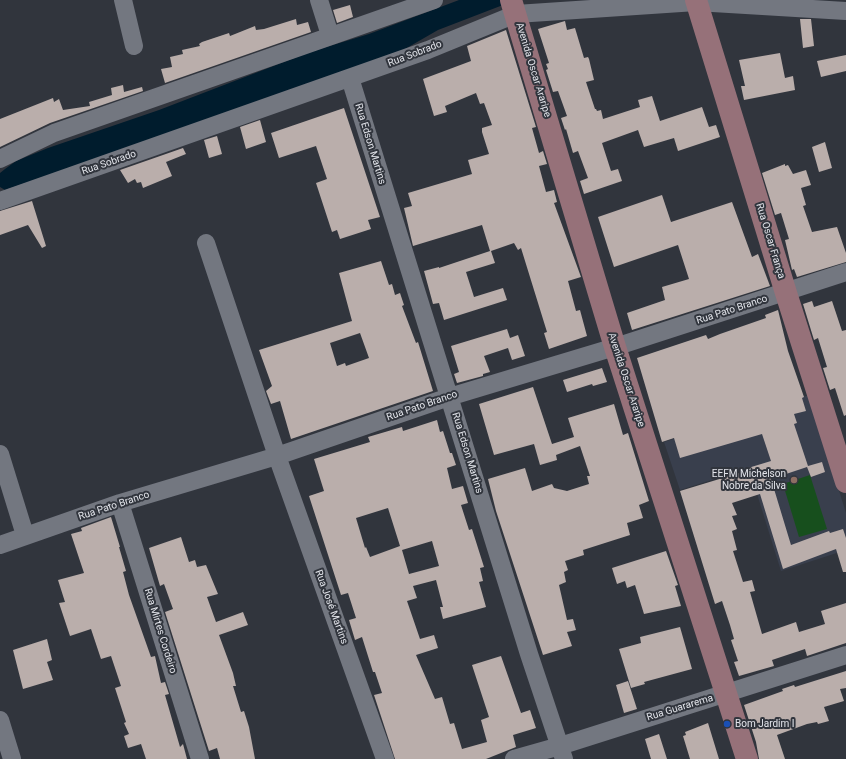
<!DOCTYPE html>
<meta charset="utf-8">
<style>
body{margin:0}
canvas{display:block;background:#31353d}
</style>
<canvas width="846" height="759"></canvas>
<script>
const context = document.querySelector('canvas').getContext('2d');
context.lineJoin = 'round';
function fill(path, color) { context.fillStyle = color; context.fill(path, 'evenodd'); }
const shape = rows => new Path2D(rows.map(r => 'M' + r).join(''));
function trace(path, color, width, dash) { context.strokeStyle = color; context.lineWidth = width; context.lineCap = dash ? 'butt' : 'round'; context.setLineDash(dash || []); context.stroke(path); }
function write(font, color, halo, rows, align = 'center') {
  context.font = font + ' Roboto,sans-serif'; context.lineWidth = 4; context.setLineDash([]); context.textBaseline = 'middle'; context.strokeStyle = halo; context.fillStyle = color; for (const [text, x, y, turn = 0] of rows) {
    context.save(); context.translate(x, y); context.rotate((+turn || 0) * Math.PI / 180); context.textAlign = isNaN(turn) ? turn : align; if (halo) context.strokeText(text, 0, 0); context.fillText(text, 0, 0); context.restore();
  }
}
fill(shape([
 [809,395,846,513,846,550,781,571,749,468,680,490,664,442]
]), '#393f4d');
fill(shape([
 [810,475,827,529,799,537,783,484]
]), '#174f1d');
fill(shape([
 [459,0,501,0,503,5,438,30,386,60,5,190,0,187,0,173,5,169,16,161,48,148,159,110,310,52,369,34]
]), '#001c2d');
fill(shape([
 [350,5,353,17,337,23,333,10],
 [296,19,297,25,308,22,311,32,165,83,161,69,172,67,170,57,183,54,182,50,200,46,199,44,202,42,229,33,230,36,255,26,256,30,264,29],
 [800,19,811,19,814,46,803,48],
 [565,21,567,30,575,28,584,58,588,57,589,59,594,80,586,82,595,109,596,109,597,111,601,110,603,119,640,107,638,100,652,96,660,121,702,107,709,127,716,125,720,137,678,151,674,138,644,147,638,130,602,143,611,171,618,169,622,181,584,194,580,181,588,178,578,151,573,153,566,129,565,130,561,118,567,116,558,91,553,92,546,70,548,69,546,64,549,63,538,29],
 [506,30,536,127,532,128,539,153,543,151,547,164,539,166,546,192,554,190,557,202,554,203,581,277,568,281,576,311,580,310,587,336,549,349,544,333,547,332,521,248,518,250,514,243,491,251,495,263,466,272,474,297,503,288,507,300,444,320,439,303,433,304,424,271,439,267,439,268,490,251,482,225,413,246,404,208,412,206,408,193,472,174,468,160,489,154,482,132,482,128,492,125,484,103,480,104,476,93,445,106,447,112,434,116,423,79,471,61,467,46],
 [780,53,785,78,793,76,795,90,744,100,741,86,745,86,739,60],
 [846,55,846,71,821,77,817,61],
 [123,85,124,92,142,87,143,91,50,123,0,147,0,119,53,98,54,102,59,99,63,110,90,106,89,102,112,95,111,88],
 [344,108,380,217,368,220,371,229,340,239,337,230,332,232,316,183,327,179,316,146,279,158,271,133],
 [260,120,266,142,246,149,240,127],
 [217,136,222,154,209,158,204,140],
 [825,142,832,168,819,172,812,147],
 [183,148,186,154,166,162,172,176,143,188,141,182,137,183,135,179,128,183,120,170],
 [785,164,785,166,788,165,793,174,806,170,811,185,801,188,806,205,803,206,812,232,837,227,846,253,846,262,797,277,794,269,792,270,785,240,789,239,781,213,775,215,762,173],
 [662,195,671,222,732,202,752,257,758,254,770,286,632,330,627,313,665,300,662,287,689,279,678,245,614,267,598,217],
 [32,201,46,246,42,248,28,225,0,235,0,211],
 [381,261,389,285,392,284,395,295,400,293,404,305,402,306,416,343,418,342,433,391,291,439,280,401,271,404,266,391,272,386,259,350,352,321,339,273],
 [360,333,369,358,346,366,345,363,337,366,330,343],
 [812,301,814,307,832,301,842,331,846,330,846,415,844,416,835,388,830,390,823,368,827,367,818,338,814,340,803,304],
 [778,310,788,351,804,397,802,398,806,411,794,414,797,423,794,424,808,466,822,462,825,472,811,477,807,467,771,479,791,545,829,531,830,533,843,529,846,538,846,572,843,572,836,549,783,569,760,494,732,503,737,515,732,516,737,529,732,531,737,550,733,551,743,582,752,580,755,591,750,592,762,634,796,622,799,632,825,624,821,611,846,603,846,643,807,656,805,649,772,660,774,666,739,676,734,662,738,661,731,640,734,639,730,625,722,601,715,604,680,491,749,470,748,468,771,461,762,434,680,458,674,438,662,442,637,358,706,335,708,339,720,334,766,318,765,315],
 [507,329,510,338,518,335,525,356,512,360,508,348,484,356,490,372,483,374,483,376,457,383,454,374,459,372,451,346],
 [602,368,607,382,593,386,592,384,567,392,563,380],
 [533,387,552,444,574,437,568,418,614,404,623,435,628,433,649,501,639,505,643,518,627,523,630,535,583,550,584,555,565,561,568,570,564,572,566,582,559,585,567,620,573,619,576,630,567,632,572,646,543,655,496,511,488,479,525,468,532,491,552,484,554,488,567,491,589,484,587,476,590,476,580,446,556,455,557,460,540,465,534,444,494,455,479,404],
 [437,420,440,432,443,431,450,453,452,453,456,465,447,468,452,489,463,486,468,503,461,505,469,530,472,529,484,567,480,568,483,581,479,582,486,607,443,619,440,607,443,607,436,580,413,586,417,598,407,601,420,639,434,635,438,648,416,655,435,699,442,697,450,724,454,723,462,749,487,742,481,720,489,717,472,665,501,656,521,713,530,710,536,728,513,735,516,747,486,759,395,759,374,695,382,693,375,672,373,672,362,637,355,640,349,620,356,618,348,593,341,595,309,496,324,491,314,459,370,442,368,437,402,427,403,431],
 [388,508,400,546,370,557,366,547,365,548,356,518],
 [432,541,439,566,409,574,402,550],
 [111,517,120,547,119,547,126,571,123,572,129,595,151,657,155,656,161,683,165,682,169,694,165,695,180,747,183,744,187,759,146,759,141,744,128,748,124,736,129,734,124,723,126,722,115,688,121,686,111,656,101,659,91,629,70,636,59,603,65,602,58,580,84,573,71,534,82,531,81,528],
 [181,537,189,562,195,560,197,567,206,565,218,594,207,597,216,622,243,612,248,625,219,635,233,673,236,686,233,686,241,712,244,711,249,727,255,759,220,759,217,748,209,751,165,612,173,609,164,584,160,586,149,548],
 [666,551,678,585,675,586,681,606,644,614,635,585,627,588,625,581,617,584,612,568],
 [680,627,692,669,644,682,645,684,631,688,619,649,641,643,640,637],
 [47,639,52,660,47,662,53,680,23,689,13,650],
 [846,671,846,688,840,689,844,701,824,707,829,721,818,724,817,722,807,724,777,735,785,759,759,759,756,742,744,705,783,691,782,689,794,685,795,687],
 [628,681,637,709,624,713,616,685],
 [708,723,719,759,690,759,683,736,686,735,685,732],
 [659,734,667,759,651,759,645,739]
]), '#baaeab');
trace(shape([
 [123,0,134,46],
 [319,0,330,35],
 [350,78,529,654,564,759],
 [0,159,54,133,434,0],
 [0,201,428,50,516,14,696,2,846,11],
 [206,243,277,456,385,759],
 [0,454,25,535],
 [120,503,200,759],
 [0,545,120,503,277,456,449,397,615,347,846,272],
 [0,720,12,759],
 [514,759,560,746,846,655]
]), '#737780', 18);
trace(shape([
 [511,0,615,347,747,759],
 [696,0,786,293,846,482]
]), '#967179', 22);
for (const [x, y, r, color] of [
 [794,480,4,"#8d6e63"],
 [727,724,4,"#1a4fb4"]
]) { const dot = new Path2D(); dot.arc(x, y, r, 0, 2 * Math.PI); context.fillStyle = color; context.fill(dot); trace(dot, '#31353d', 1.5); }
write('10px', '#e3e5eb', '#31353d', [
 ["Rua Sobrado",415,54,-21],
 ["Avenida Oscar Araripe",533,70,73],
 ["Rua Edson Martins",370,144,73],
 ["Rua Sobrado",109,163,-19],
 ["Rua Oscar França",770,241,73],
 ["Rua Pato Branco",732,310,-18],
 ["Avenida Oscar Araripe",626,380,72],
 ["Rua Pato Branco",422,406,-19],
 ["Rua Edson Martins",467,453,73],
 ["Rua Pato Branco",114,506,-18],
 ["Rua José Martins",331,607,70],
 ["Rua Mirtes Cordeiro",160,631,73],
 ["Rua Guararema",680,708,-17]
]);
write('10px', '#e3e5eb', '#31353d', [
 ["EEFM Michelson",786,474],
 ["Nobre da Silva",786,486],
 ["Bom Jardim I",735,724,"left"]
], 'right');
</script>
